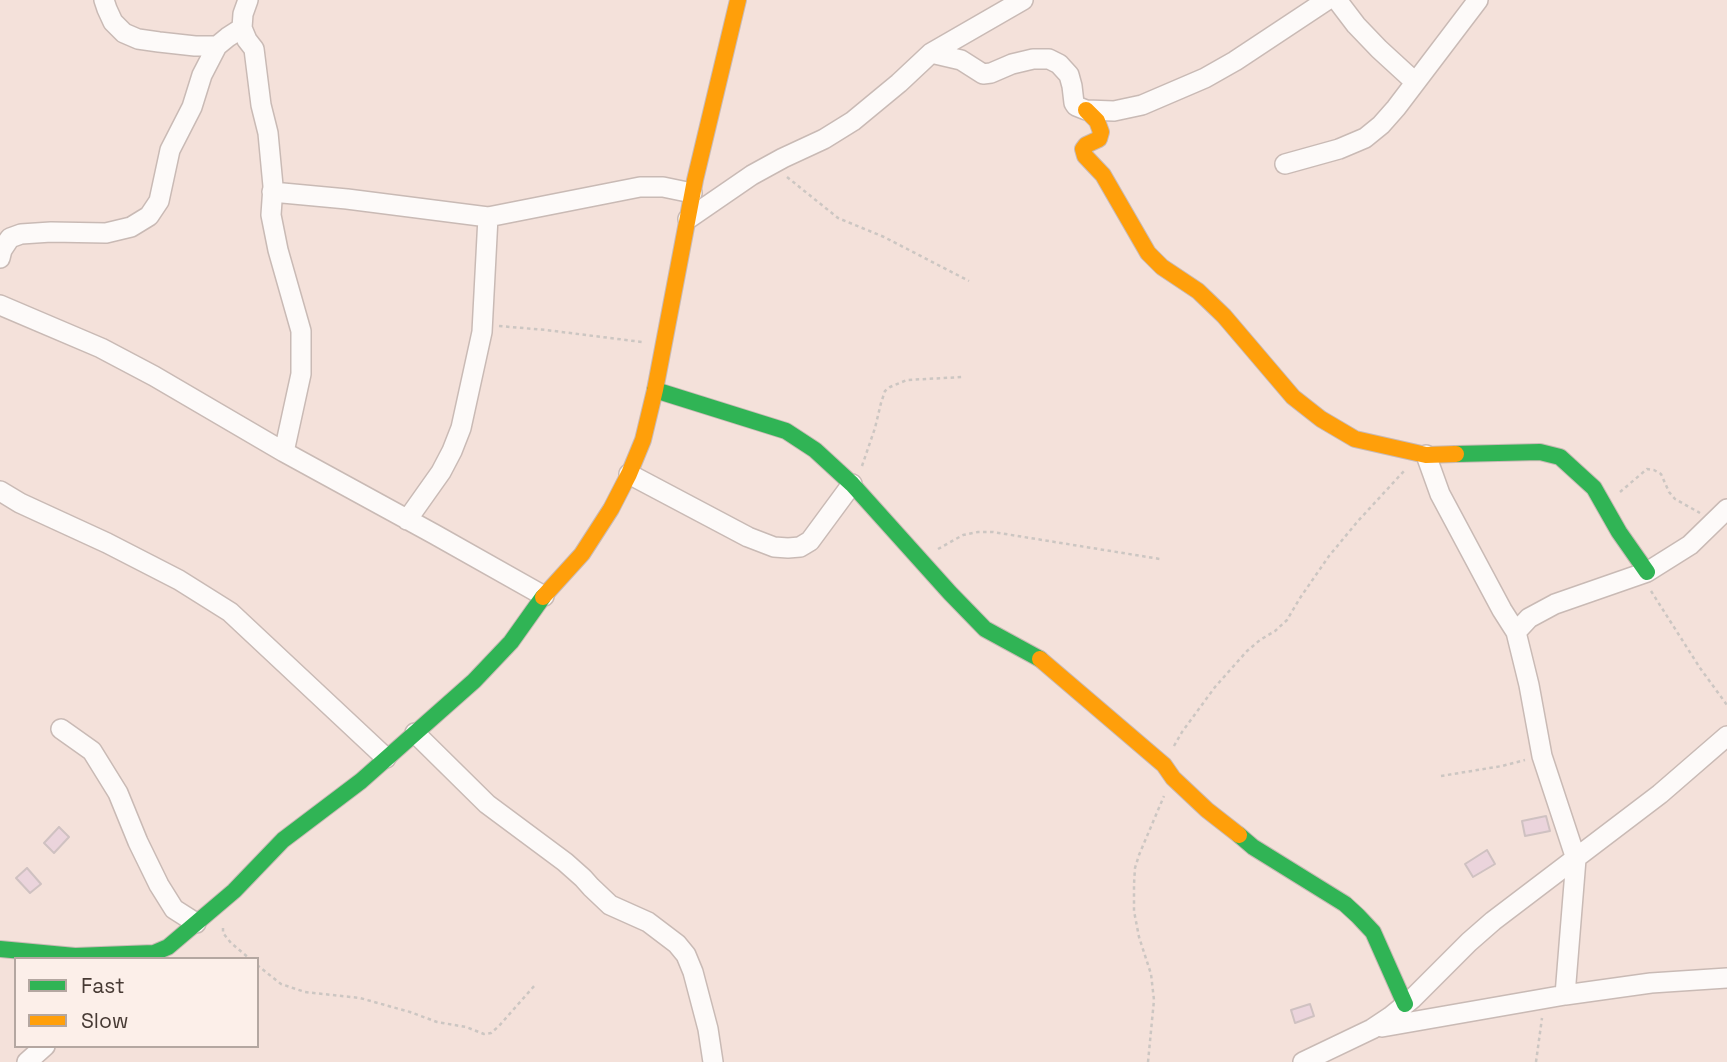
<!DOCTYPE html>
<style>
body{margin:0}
#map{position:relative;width:1727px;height:1062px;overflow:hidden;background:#f4e1da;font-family:"Space Grotesk",sans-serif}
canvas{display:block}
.legend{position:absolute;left:14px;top:957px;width:245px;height:91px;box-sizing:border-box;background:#fcefe9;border:2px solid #b4a7a1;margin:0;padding:9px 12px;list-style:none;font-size:21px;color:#473a34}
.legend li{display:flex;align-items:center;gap:14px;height:35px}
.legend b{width:35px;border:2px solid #b4a7a1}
</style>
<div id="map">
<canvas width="1727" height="1062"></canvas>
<ul class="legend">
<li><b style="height:9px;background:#30b455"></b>Fast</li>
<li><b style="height:9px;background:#ff9f0a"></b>Slow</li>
</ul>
</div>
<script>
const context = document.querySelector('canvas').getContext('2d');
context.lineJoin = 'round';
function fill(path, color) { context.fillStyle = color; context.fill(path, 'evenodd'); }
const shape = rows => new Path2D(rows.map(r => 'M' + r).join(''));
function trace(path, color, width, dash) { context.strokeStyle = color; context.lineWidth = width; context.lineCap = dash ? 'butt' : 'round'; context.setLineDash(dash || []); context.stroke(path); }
const building = shape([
 [1546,816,1550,831,1525,836,1522,821,1546,816],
 [59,827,69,837,54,853,44,843,59,827],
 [1487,850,1495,864,1473,877,1465,864,1487,850],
 [27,868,41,884,30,893,16,878,27,868],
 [1310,1004,1314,1016,1295,1023,1291,1010,1310,1004]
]);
fill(building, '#ebd4dc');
trace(building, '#cfc1c1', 2);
const street = shape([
 [104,0,107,9,113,22,124,33,138,39,159,42,195,46,217,46],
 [248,0,243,14,242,28,247,40,254,49,261,105,268,133,273,186,271,215,278,250,301,331,301,374,284,452],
 [1337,0,1356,25,1379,49,1415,82],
 [931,53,961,60,983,74,991,73,1012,64,1033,59,1049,59,1059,64,1069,75,1072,86,1074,103,1076,106,1086,110,1114,111,1142,105,1205,78,1235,61,1327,0],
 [1285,164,1339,149,1365,138,1381,125,1396,108,1478,0],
 [272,192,347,199,488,217,640,187,663,187,692,193],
 [688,219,752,175,783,158,824,139,853,121,899,83,931,53,1023,0],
 [0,258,2,250,10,238,21,234,51,232,106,233,131,227,149,216,159,201,170,150,192,107,202,75,217,46,228,37,242,28],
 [0,305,101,348,154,376,284,452,434,534,544,596],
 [1426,455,1440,494,1502,610,1516,632,1529,685,1542,756,1576,859,1565,995],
 [629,474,748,537,774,547,788,548,800,547,810,541,852,484],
 [0,491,20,503,107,543,179,580,230,612,386,758],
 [407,520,441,472,452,451,461,428,482,332,488,217],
 [1516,632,1529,618,1555,604,1647,572,1690,545,1727,509],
 [61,729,92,751,118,793,138,842,159,885,174,909,196,923],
 [415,733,487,804,565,862,583,878,591,887,610,905,648,922,677,944,686,955,693,972,708,1029,713,1062],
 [1382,1027,1565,995,1651,983,1727,978],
 [27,1062,45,1046],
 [1303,1062,1372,1029,1390,1017,1412,999,1469,942,1493,921,1660,794,1727,736]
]);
const fast = shape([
 [655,390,786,431,815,450,852,484,950,593,985,629,1040,659],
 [1456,454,1540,452,1560,457,1594,488,1619,532,1647,572],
 [1239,835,1253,847,1345,904,1358,916,1373,932,1405,1004],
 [0,949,75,956,154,953,168,947,234,891,283,840,361,781,474,681,511,642,543,597]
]);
const slow = shape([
 [1086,110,1097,121,1101,132,1099,139,1086,145,1083,149,1085,156,1103,175,1148,253,1162,267,1198,291,1224,316,1293,397,1321,419,1355,439,1426,455,1456,454],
 [543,597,582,554,611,509,629,474,643,440,655,390,695,180,738,0],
 [1040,659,1164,765,1173,778,1207,810,1239,835]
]);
trace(street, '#c9bab5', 22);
trace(fast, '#c9bab5', 18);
trace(slow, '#c9bab5', 18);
trace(shape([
 [787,177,838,218,884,237,969,281],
 [499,326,546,330,642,342],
 [862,466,875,428,881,403,885,391,890,387,907,380,963,377],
 [1620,492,1647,469,1654,470,1661,474,1669,492,1675,499,1700,513],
 [938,549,963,535,978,532,993,532,1160,559],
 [1651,591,1700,668,1727,705],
 [1174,746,1182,732,1215,687,1247,651,1260,640,1275,631,1287,620,1300,598,1329,556,1358,521,1404,471],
 [1441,776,1502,766,1525,760],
 [223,928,223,933,231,943,250,959],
 [257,965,281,984,305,992,360,998,410,1012,437,1022,466,1027,484,1034,491,1033,499,1026,535,985],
 [1148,1062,1154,1000,1151,974,1139,937,1134,911,1134,884,1135,868,1139,855,1164,796],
 [1536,1062,1542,1018]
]), '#ccc6c2', 2.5, [3.5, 3.5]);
trace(street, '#fdfaf9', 19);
trace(fast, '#30b455', 16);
trace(slow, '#ff9f0a', 16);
</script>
